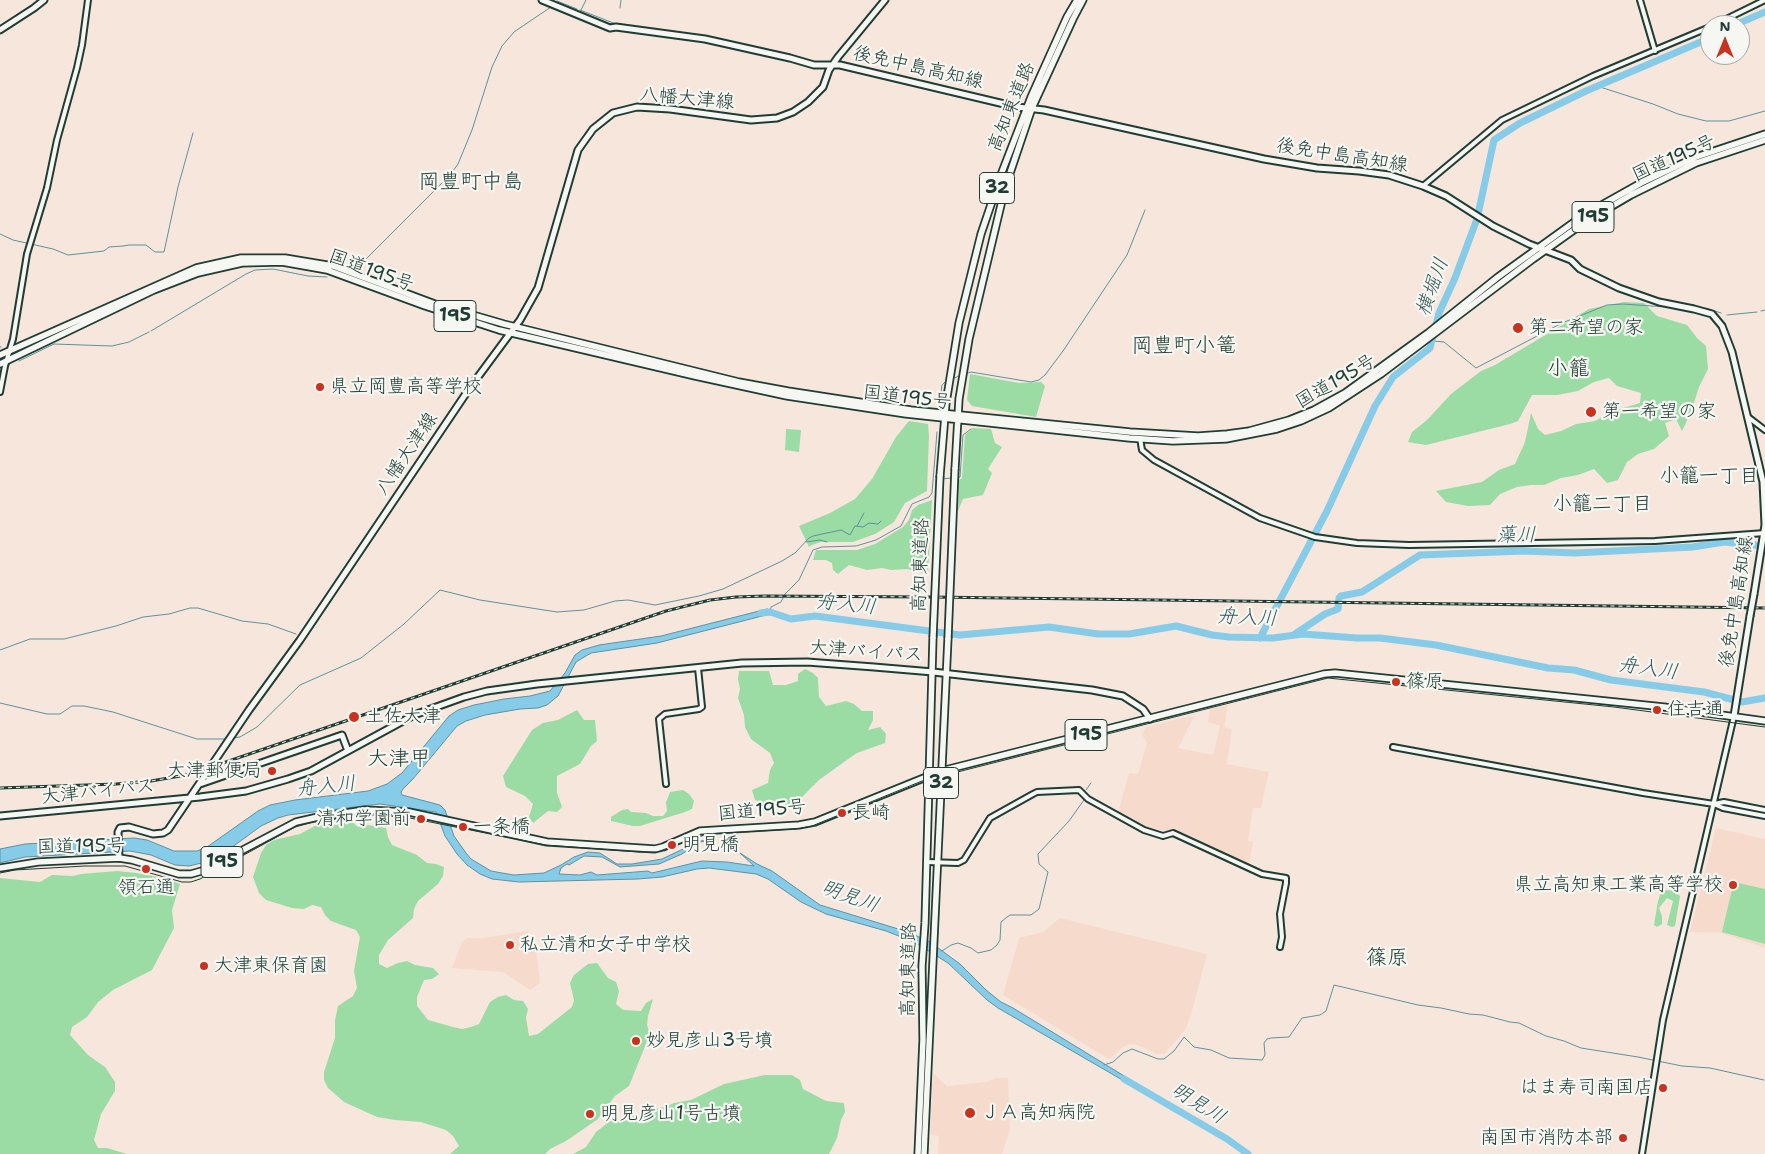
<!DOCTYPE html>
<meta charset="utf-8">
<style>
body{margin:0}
#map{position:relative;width:1765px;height:1154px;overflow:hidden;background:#f6e6dc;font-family:"Shantell Sans",sans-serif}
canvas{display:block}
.north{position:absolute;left:1700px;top:15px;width:50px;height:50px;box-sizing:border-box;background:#f6f6f2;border:1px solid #a0aca6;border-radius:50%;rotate:0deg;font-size:14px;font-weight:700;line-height:20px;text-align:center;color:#1f3d34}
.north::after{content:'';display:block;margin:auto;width:18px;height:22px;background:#c8321e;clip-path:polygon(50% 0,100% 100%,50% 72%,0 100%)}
</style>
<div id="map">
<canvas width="1765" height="1154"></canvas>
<div class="north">N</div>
</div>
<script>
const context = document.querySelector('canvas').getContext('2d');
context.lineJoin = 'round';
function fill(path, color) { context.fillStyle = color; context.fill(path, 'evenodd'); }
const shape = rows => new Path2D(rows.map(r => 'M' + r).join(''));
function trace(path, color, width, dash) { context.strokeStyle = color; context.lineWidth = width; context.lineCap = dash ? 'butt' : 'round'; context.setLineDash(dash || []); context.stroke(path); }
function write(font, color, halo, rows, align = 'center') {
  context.font = font + ' "Shantell Sans","Klee One",sans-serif'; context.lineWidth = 4.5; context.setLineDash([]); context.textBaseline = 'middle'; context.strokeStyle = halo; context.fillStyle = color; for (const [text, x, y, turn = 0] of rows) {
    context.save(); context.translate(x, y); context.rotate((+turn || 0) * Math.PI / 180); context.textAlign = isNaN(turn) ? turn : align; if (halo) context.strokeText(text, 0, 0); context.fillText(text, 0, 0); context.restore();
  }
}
fill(shape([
 [1228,705,1224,727,1232,729,1227,764,1269,772,1261,808,1253,808,1248,841,1253,842,1249,865,1179,833,1145,827,1118,813,1129,773,1138,774,1147,743,1142,735,1146,727,1190,716,1194,717,1178,748,1213,755,1220,726,1208,722,1210,709],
 [1716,828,1765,839,1765,948,1721,933,1690,932],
 [1060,918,1207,954,1191,1015,1185,1030,1164,1054,1157,1054,1137,1045,1130,1044,1125,1046,1109,1059,1003,995,1019,938,1043,932],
 [528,931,531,941,536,949,540,983,530,990,503,972,452,968,462,942,467,938,483,938],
 [933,1073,947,1086,987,1082,996,1078,1008,1078,1010,1129,1002,1154,938,1154,939,1136,932,1135,930,1133]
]), '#f6dbcd');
fill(shape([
 [1624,302,1644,303,1657,316,1687,325,1697,338,1706,346,1708,369,1699,387,1691,412,1682,431,1676,419,1665,423,1669,436,1654,449,1638,454,1627,462,1618,480,1607,483,1594,469,1578,475,1561,478,1544,485,1531,485,1517,487,1500,494,1490,505,1468,506,1446,502,1436,491,1482,482,1499,470,1515,464,1525,442,1531,413,1538,429,1545,435,1561,431,1576,424,1595,421,1613,411,1640,403,1641,393,1617,386,1609,378,1594,382,1578,391,1557,395,1532,395,1518,421,1510,424,1426,445,1408,442,1412,432,1427,420,1451,394,1481,371,1495,365,1589,309],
 [970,374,1019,383,1041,382,1045,386,1036,417,972,406,967,400],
 [909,421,928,424,929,436,927,491,905,503,894,522,875,534,853,542,821,542,812,545,809,547,799,526,830,513,855,499,872,479,896,437],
 [973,428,991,429,995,443,1002,447,988,469,992,473,983,495,963,499,958,511,959,480,962,478,965,435],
 [786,429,801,430,799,452,785,450],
 [932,500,928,574,907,569,891,570,882,568,867,570,849,565,838,574,833,570,832,563,826,560,813,560,816,550,857,550,875,544,903,527,909,520,912,510,918,505],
 [805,669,813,673,818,678,819,697,826,706,846,701,854,704,862,711,873,711,873,720,868,730,880,727,886,734,885,743,857,753,851,757,819,780,796,803,786,807,777,807,755,800,752,790,768,783,770,770,774,763,770,753,751,739,745,727,744,715,738,698,740,689,738,679,739,671,769,671,773,685,786,685,798,681,798,674],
 [577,710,584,720,595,720,597,741,591,746,580,764,557,776,557,793,562,807,557,812,548,811,533,823,529,817,533,804,525,796,506,787,503,776,532,730,543,723,558,720],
 [683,790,689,794,694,801,692,809,685,812,640,826,633,826,611,821,611,817,622,810,628,809,631,812,646,813,653,816,663,816,667,811,666,802,670,792],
 [342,819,351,821,358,827,368,825,386,828,388,837,392,845,417,855,427,863,436,864,444,867,443,876,438,884,418,901,414,909,413,918,388,940,379,955,379,964,387,968,398,963,407,961,415,965,433,968,439,974,432,979,424,980,417,997,417,1006,428,1020,453,1027,462,1029,471,1027,479,1024,490,1002,498,997,506,995,514,1000,523,1001,528,1009,526,1018,529,1036,538,1034,572,1007,574,1000,570,983,574,975,588,964,597,963,608,978,616,982,619,991,616,1004,623,1010,641,1011,646,1003,653,999,648,1016,647,1025,650,1034,629,1086,615,1096,598,1119,566,1141,550,1149,545,1154,450,1154,459,1146,453,1136,446,1130,421,1122,395,1120,377,1117,344,1102,328,1088,324,1080,324,1072,335,1038,335,1020,338,1006,353,996,357,988,354,971,360,937,356,930,331,921,325,915,321,907,312,905,304,909,292,908,266,900,259,893,253,877,261,853,266,845,274,840,300,834,324,821],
 [117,871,136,873,163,878,180,884,172,910,174,928,152,970,113,990,98,1002,87,1017,72,1027,70,1035,88,1055,105,1067,115,1082,115,1091,101,1114,94,1140,98,1148,107,1148,127,1154,0,1154,0,878,40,882,52,875,73,876,81,874],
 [1738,883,1765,889,1765,944,1722,932,1733,885],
 [1666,890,1674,891,1680,896,1675,926,1672,927,1667,925,1673,901,1667,898,1659,908,1662,916,1662,924,1657,927,1654,925,1658,901,1661,892],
 [765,1075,792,1075,800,1080,803,1089,826,1101,844,1103,845,1112,841,1120,837,1138,829,1154,573,1154,586,1147,596,1132,610,1121,645,1113,652,1109,665,1107,674,1103,691,1100,724,1084]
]), '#9bdca5');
const water = shape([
 [767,609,769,610,770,614,657,643,591,653,576,662,558,696,547,705,538,708,520,709,485,715,466,721,457,726,413,779,403,789,401,792,402,795,440,805,445,810,454,836,466,853,471,859,491,871,502,873,514,875,544,873,561,865,574,857,588,852,600,853,617,864,632,864,662,859,700,841,711,840,700,842,682,854,659,864,620,867,602,857,584,856,569,865,567,864,561,868,559,874,580,875,591,872,597,875,648,871,652,873,702,861,727,862,754,866,740,853,757,864,772,871,820,905,908,932,930,942,960,964,986,990,1001,1002,1013,1008,1134,1082,1131,1085,998,1008,987,1000,948,963,914,942,886,931,826,914,801,902,768,879,756,874,709,868,697,869,662,877,638,879,519,882,492,879,480,874,467,865,457,854,445,836,436,812,380,804,288,815,278,818,261,826,220,856,210,861,189,866,175,865,151,855,130,851,25,857,0,863,0,849,25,844,134,838,147,840,174,851,197,851,207,847,258,811,270,805,295,800,368,791,387,784,402,773,449,716,458,710,474,705,504,699,530,696,550,691,565,673,575,655,582,650,599,645,661,636,767,609]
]);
fill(water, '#86cbe7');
trace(water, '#5d929f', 1);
trace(shape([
 [557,1,577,9],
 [620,8,621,0],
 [580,10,616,24],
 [581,10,586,0],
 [1597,86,1653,104,1678,114,1706,121,1729,121,1765,111],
 [0,234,13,240,53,249,68,255,104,251,109,247,123,246,129,245,146,245,155,252,164,252,178,187,193,133],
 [356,266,361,264,450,175,458,164,472,130,492,67,502,46,514,32,551,7],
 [1696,307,1702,308],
 [1671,308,1690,310],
 [1706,308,1721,313],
 [1761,311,1765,310],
 [1727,315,1757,312],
 [151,331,246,274,255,270,273,269,308,276,327,277],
 [1433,341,1444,342,1476,368,1562,323,1607,305,1623,304,1666,307],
 [0,347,1,347],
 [19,361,54,344,112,346,129,342,149,332],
 [968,373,971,372,1031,382,1039,380,1045,375,1063,351,1127,255,1145,210],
 [952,379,959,376],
 [940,399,942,385,945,382],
 [956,478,960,477,963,435,971,429],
 [941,479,952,478],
 [857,526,864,513],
 [806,542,820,540,827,542],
 [770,612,771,607,781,602,785,594,799,580,813,550,822,547,856,546,876,540,901,526,912,504,929,497,932,493,937,432],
 [0,650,30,639,64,639,116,626,143,617,169,614,190,608,198,608,242,621,268,624,296,634],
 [0,703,47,714,60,714,72,706,84,706,113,712,197,739,228,739],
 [232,738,240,737,257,727,300,685,361,658,404,624,440,590,480,600,557,612,584,610,615,601,628,600,655,605,699,596,723,589,782,561,795,553,809,538,813,536,841,530,850,535,855,526,863,527,869,523,878,524,881,521],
 [1086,790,1091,783],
 [942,951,951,945,958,943,971,948,978,953,991,950,997,945,1000,940,1001,922,1007,917,1010,915,1031,915,1039,909,1048,872,1039,864,1038,854,1069,821,1084,800],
 [1104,1065,1113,1062,1123,1053,1132,1049,1158,1059,1164,1059,1174,1051,1184,1037,1194,1047,1211,1050,1229,1058,1262,1060,1265,1055,1264,1043,1267,1039,1271,1038,1289,1037,1302,1018,1320,1015,1326,1011,1334,985,1418,1005,1441,1008,1469,1014,1483,1015,1510,1022,1519,1023,1546,1036,1564,1041,1581,1048,1638,1057,1682,1066,1710,1068,1764,1080]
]), '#5d929f', 1);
trace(shape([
 [1735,25,1765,12],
 [761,613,770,612,791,619,815,616,960,635,1049,627,1098,634,1129,634,1176,626,1212,635,1229,637,1273,638,1303,634,1357,638,1380,638,1436,645,1548,668,1574,670,1611,680,1704,692,1742,702,1765,698],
 [1295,634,1325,614,1338,609,1339,598,1341,596,1362,592,1420,555,1523,551,1575,553,1693,547,1724,542,1765,546],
 [1260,638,1327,511,1375,406,1393,377,1430,348,1439,313,1455,278,1477,219,1494,140,1520,123,1586,91,1710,38],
 [1124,1079,1227,1139,1248,1154]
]), '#86cbe7', 7);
const minor = shape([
 [1640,0,1655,51],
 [1714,25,1765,0],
 [1423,186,1502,120,1593,76,1710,27],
 [0,392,5,366,13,339,27,254,47,188,57,140,77,68,82,45,88,0],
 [1748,417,1765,430],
 [1140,438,1142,450,1154,460,1260,518,1315,537,1357,543,1409,545,1655,541,1765,533],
 [1393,747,1643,793,1714,804,1723,808,1765,816],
 [666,784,659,719,665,714,699,709,702,707,698,668],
 [1714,804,1724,802,1765,810],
 [927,862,958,863,964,860,990,818,1033,794,1037,792,1079,790,1088,799,1144,830,1163,836,1173,833,1262,874,1286,878,1286,883,1280,914,1282,937,1280,947],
 [1642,1154,1663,1020,1734,716]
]);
const major = shape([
 [542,0,610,28,616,27,705,39,790,58,814,65,840,65,1017,107,1044,110,1264,159,1317,168,1359,171,1389,175,1423,186,1446,196,1493,226,1529,244,1571,260,1580,269,1619,288,1659,302,1694,309,1712,314,1722,326,1732,352,1763,482,1765,525,1754,594],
 [0,30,34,8,44,0],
 [1734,716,1750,616],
 [200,784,342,735,348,751],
 [0,816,200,797,246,791,288,779,311,771,414,715,464,697,487,691,537,684,742,663,807,662,874,667,933,672,1092,690,1123,696,1143,709,1150,719],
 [119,858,118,832,120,828,129,827,153,834,163,833,168,830,249,710,300,640,469,389,520,320,538,288,578,150,593,129,613,113,637,107,670,109,751,120,777,118,793,112,808,102,823,87,829,70,838,57,885,0]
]);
const highway = shape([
 [0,355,196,268,241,258,285,258,333,266,435,304,504,324,739,382,788,391,911,410,1130,432,1198,436,1227,434,1249,431,1289,420,1314,410,1345,393,1428,333,1498,277,1584,215,1641,183,1696,157,1765,134],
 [0,364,154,290,198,273,242,263,282,262,327,270,425,306,499,330,695,376,787,396,906,414,1129,438,1173,441,1226,439,1277,429,1301,421,1329,408,1381,374,1533,259,1585,222,1631,195,1696,163,1765,140],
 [955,469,959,399,969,339,1005,188,1032,108,1073,19,1083,0],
 [940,476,946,403,959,323,981,234,1002,172,1031,97,1067,17,1077,0],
 [0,868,38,862,119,858,132,860,179,874,191,874,205,870,296,822,318,817,365,810,409,812,547,842,655,849,663,847,700,831,799,825,815,822,941,771,1324,674,1335,673,1664,707,1765,721],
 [918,1154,923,1040,922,966,925,923,933,637],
 [924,1154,948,638]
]);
trace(minor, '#1f3d34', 8);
trace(major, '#1f3d34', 9);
trace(highway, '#1f3d34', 9);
trace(minor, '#f6f6f2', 4);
trace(major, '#f6f6f2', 5);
trace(highway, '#f6f6f2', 5.5);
trace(shape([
 [0,873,15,870,85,866,125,866,182,882,191,882,200,879,295,827,313,822,371,815,405,817,546,845,639,852,657,852,707,834,796,829,812,826,922,781,1328,678,1614,707,1765,727]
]), '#1f3d34', 1);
const rail = shape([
 [0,788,116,784,151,781,186,775,223,763,666,611,710,600,736,597,765,596,930,597,1765,608]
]);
trace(rail, '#1f3d34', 3);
trace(rail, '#f6f6f2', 1, [4]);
const majorBridge = shape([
 [1750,616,1754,594]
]);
const highwayBridge = shape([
 [933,637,940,476],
 [948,638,955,469]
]);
trace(majorBridge, '#1f3d34', 9, []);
trace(highwayBridge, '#1f3d34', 9, []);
trace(majorBridge, '#f6f6f2', 5);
trace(highwayBridge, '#f6f6f2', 5.5);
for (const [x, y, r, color] of [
 [1518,328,6,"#c8321e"],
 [320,387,5,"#c8321e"],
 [1591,412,6,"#c8321e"],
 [1396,682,5,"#c8321e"],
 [1657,710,5,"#c8321e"],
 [354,717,6,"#c8321e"],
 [272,771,5,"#c8321e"],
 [842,813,5,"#c8321e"],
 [421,819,5,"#c8321e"],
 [463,827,5,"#c8321e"],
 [672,845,5,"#c8321e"],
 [146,869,5,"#c8321e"],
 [1733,885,5,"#c8321e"],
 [510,945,5,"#c8321e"],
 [204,966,5,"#c8321e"],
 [636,1041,5,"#c8321e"],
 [1663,1088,5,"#c8321e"],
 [970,1113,6,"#c8321e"],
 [590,1114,5,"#c8321e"],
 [1623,1138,5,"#c8321e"]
]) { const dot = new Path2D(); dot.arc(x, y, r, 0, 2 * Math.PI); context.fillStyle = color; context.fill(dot); trace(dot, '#f6f6f2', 2); }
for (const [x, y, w] of [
 [997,188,35],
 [1593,217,42],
 [455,316,42],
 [1086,735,42],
 [941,783,35],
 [222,862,42]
]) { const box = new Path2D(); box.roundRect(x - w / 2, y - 15.5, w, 31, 4); context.fillStyle = '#f6f6f2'; context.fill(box); trace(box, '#1f3d34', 1); }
write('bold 18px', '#1f3d34', null, [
 ["32",997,188],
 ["195",1593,217],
 ["195",455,316],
 ["195",1086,735],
 ["32",941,783],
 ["195",222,862]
]);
write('19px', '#1f3d34', '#f6f6f2', [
 ["後免中島高知線",918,68,13],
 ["八幡大津線",687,99,5],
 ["高知東道路",1012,107,-68],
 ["後免中島高知線",1342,156,9],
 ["国道195号",1674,159,-24],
 ["国道195号",371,271,20],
 ["国道195号",1336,382,-30],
 ["国道195号",907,398,7],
 ["八幡大津線",407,454,-56],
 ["高知東道路",921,565,-88],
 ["後免中島高知線",1737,602,-81],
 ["大津バイパス",866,652,4],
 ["大津バイパス",98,792,-6],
 ["国道195号",762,811,-5],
 ["国道195号",81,847,-1],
 ["高知東道路",909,970,-89]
]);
write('19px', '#1f3d34', '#f6f6f2', [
 ["第二希望の家",1529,328],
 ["県立岡豊高等学校",330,387],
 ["第一希望の家",1602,412],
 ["篠原",1406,682],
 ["住吉通",1667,710],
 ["土佐大津",365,717],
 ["大津郵便局",262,771,"right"],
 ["長崎",852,813],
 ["清和学園前",411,819,"right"],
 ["一条橋",473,827],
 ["明見橋",682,845],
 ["県立高知東工業高等学校",1723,885,"right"],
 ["領石通",146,888,"center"],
 ["私立清和女子中学校",520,945],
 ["大津東保育園",214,966],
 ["妙見彦山3号墳",646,1041],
 ["はま寿司南国店",1653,1088,"right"],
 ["ＪＡ高知病院",981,1113],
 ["明見彦山1号古墳",600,1114],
 ["南国市消防本部",1613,1138,"right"]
], 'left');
write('italic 20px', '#345958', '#f6f6f2', [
 ["横堀川",1433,287,-70],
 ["藻川",1516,536],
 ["舟入川",846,605,6],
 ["舟入川",1247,618,3],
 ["舟入川",1648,669,8],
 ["舟入川",326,787,-6],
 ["明見川",850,897,20],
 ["明見川",1198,1104,32]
]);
write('20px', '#1f3d34', '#f6f6f2', [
 ["小籠一丁目",1709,477],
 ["小籠二丁目",1602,505]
]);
write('21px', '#1f3d34', '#f6f6f2', [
 ["岡豊町中島",471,183],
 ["岡豊町小篭",1184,347],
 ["小籠",1568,370],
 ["大津甲",399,760],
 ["篠原",1387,959]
]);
</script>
